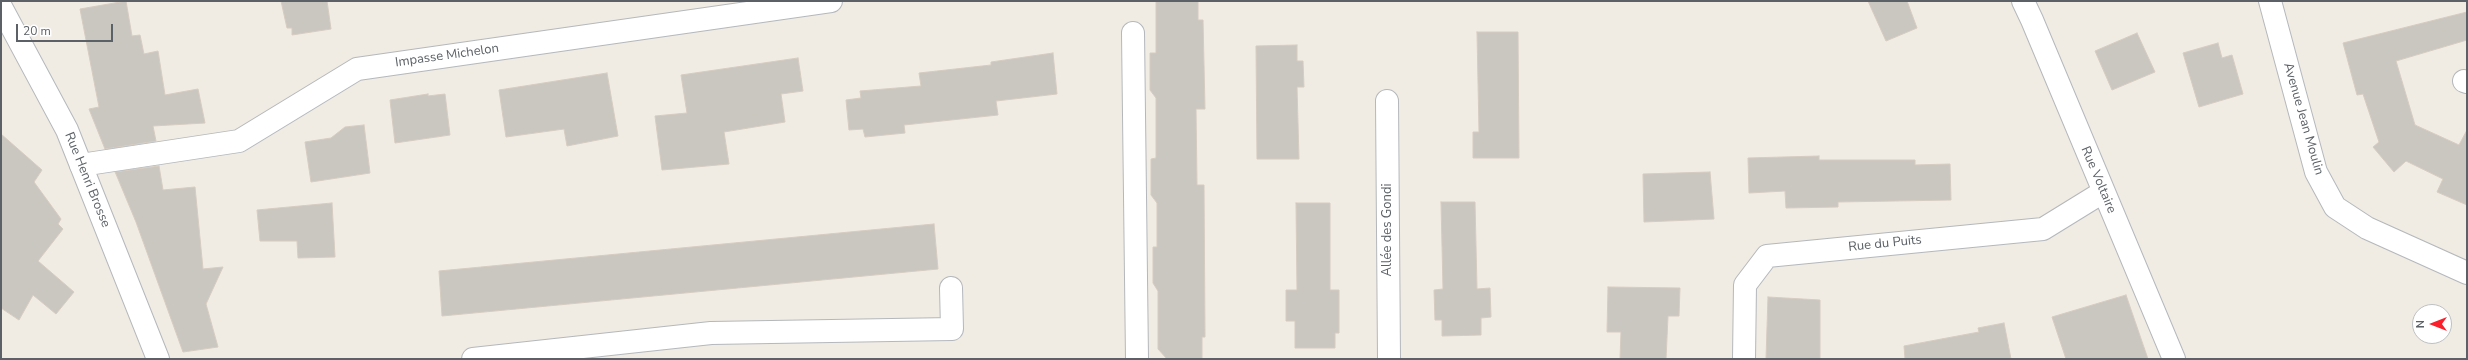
<!DOCTYPE html>
<meta charset="utf-8">
<style>
body{margin:0}
#map{position:relative;width:2468px;height:360px;overflow:hidden;background:#f0ebe3;font-family:"Nunito Sans",sans-serif}
canvas{display:block}
.frame{position:absolute;inset:0;border:2px solid #5b6166;pointer-events:none}
.north{position:absolute;left:2412px;top:304px;width:40px;height:40px;box-sizing:border-box;background:#fff;border:1px solid #bdc0c2;border-radius:50%;rotate:270deg;font-size:11px;font-weight:700;line-height:16px;text-align:center;color:#5b6166}
.north::after{content:'';display:block;margin:auto;width:14px;height:18px;background:#fa1f2a;clip-path:polygon(50% 0,100% 100%,50% 72%,0 100%)}
.scale{position:absolute;left:16px;top:24px;width:97px;height:18px;box-sizing:border-box;border:2px solid #5b6166;border-top:0;padding-left:5px;font-size:12px;line-height:14px;white-space:nowrap;color:#5b6166;-webkit-text-stroke:3px #fff;paint-order:stroke}
</style>
<div id="map">
<canvas width="2468" height="360"></canvas>
<div class="frame"></div>
<div class="north">N</div>
<div class="scale">20 m</div>
</div>
<script>
const context = document.querySelector('canvas').getContext('2d');
context.lineJoin = 'round';
function fill(path, color) { context.fillStyle = color; context.fill(path, 'evenodd'); }
const shape = rows => new Path2D(rows.map(r => 'M' + r).join(''));
function trace(path, color, width, dash) { context.strokeStyle = color; context.lineWidth = width; context.lineCap = dash ? 'butt' : 'round'; context.setLineDash(dash || []); context.stroke(path); }
function write(font, color, halo, rows, align = 'center') {
  context.font = font + ' "Nunito Sans",sans-serif'; context.lineWidth = 4; context.setLineDash([]); context.textBaseline = 'middle'; context.strokeStyle = halo; context.fillStyle = color; for (const [text, x, y, turn = 0] of rows) {
    context.save(); context.translate(x, y); context.rotate((+turn || 0) * Math.PI / 180); context.textAlign = isNaN(turn) ? turn : align; if (halo) context.strokeText(text, 0, 0); context.fillText(text, 0, 0); context.restore();
  }
}
const building = shape([
 [126,1,132,36,140,35,144,54,158,51,165,95,198,89,205,123,153,126,156,141,105,149,89,109,99,107,80,9,126,1],
 [281,1,327,1,331,29,292,35,292,28,287,28,281,1],
 [1156,1,1198,1,1198,20,1203,20,1205,109,1196,109,1197,185,1204,185,1205,337,1202,337,1202,359,1167,359,1158,349,1158,291,1153,283,1153,247,1157,247,1157,203,1151,195,1151,159,1156,158,1156,98,1150,90,1150,53,1156,53,1156,1],
 [1868,1,1907,1,1917,28,1886,41,1868,1],
 [2467,12,2467,40,2396,61,2415,125,2459,145,2467,130,2467,205,2437,192,2443,179,2406,161,2394,172,2373,147,2379,142,2363,94,2357,95,2343,43,2467,12],
 [1477,32,1518,32,1519,158,1473,158,1473,132,1479,132,1477,32],
 [2137,33,2155,72,2112,90,2095,51,2137,33],
 [2218,43,2222,58,2232,55,2243,94,2199,107,2183,53,2218,43],
 [1297,45,1297,61,1303,61,1304,87,1297,87,1299,159,1257,159,1256,46,1297,45],
 [1053,53,1057,94,996,101,998,115,904,125,905,133,865,137,863,129,849,130,846,100,861,98,860,91,921,86,919,73,991,65,991,62,1053,53],
 [798,58,803,91,781,94,785,122,724,132,729,164,662,170,655,116,687,113,681,75,798,58],
 [607,73,618,136,567,146,564,129,506,137,499,90,607,73],
 [428,94,428,96,445,94,450,135,395,143,390,100,428,94],
 [364,125,370,173,311,182,305,142,331,138,345,127,364,125],
 [1,134,42,170,34,182,61,219,58,224,63,229,38,261,74,292,56,314,33,295,19,320,1,308,1,134],
 [1819,156,1819,160,1915,160,1915,165,1950,164,1951,200,1838,202,1838,207,1786,208,1785,191,1749,193,1748,158,1819,156],
 [159,166,163,190,195,187,203,269,223,267,206,304,218,347,183,352,136,222,116,174,115,172,159,166],
 [1710,172,1714,219,1644,222,1643,174,1710,172],
 [1441,202,1475,202,1477,289,1490,288,1491,317,1481,318,1481,335,1442,336,1442,320,1435,320,1434,290,1443,289,1441,202],
 [332,203,335,257,298,258,297,241,260,241,257,210,332,203],
 [1296,203,1330,203,1330,290,1339,290,1339,333,1335,333,1335,348,1295,348,1295,321,1286,321,1286,290,1297,290,1296,203],
 [934,224,938,269,442,316,439,271,934,224],
 [1608,287,1680,288,1679,316,1668,316,1666,359,1620,359,1621,332,1607,332,1608,287],
 [2126,295,2148,359,2066,359,2052,317,2126,295],
 [1768,297,1820,300,1820,359,1766,359,1768,297],
 [2004,323,2011,359,1905,359,1904,346,1979,332,1978,328,2004,323]
]);
fill(building, '#cac6c0');
trace(building, '#d5ccc1', 1);
const minor = shape([
 [2023,1,2032,20,2174,359],
 [2270,1,2316,172,2335,207,2367,228,2467,273],
 [1133,33,1137,359],
 [2464,81,2467,82],
 [1387,101,1389,359],
 [81,165,239,141,357,69,831,1],
 [473,359,711,333,952,329,951,288],
 [1744,359,1745,285,1767,256,2043,229,2103,192]
]);
const tertiary = shape([
 [1,7,67,130,158,359]
]);
trace(minor, '#b4b8bc', 24);
trace(tertiary, '#b4b8bc', 24);
trace(minor, '#fff', 22);
trace(tertiary, '#fff', 22);
write('13px', '#5b6166', '#fff', [
 ["Impasse Michelon",447,56,-8],
 ["Avenue Jean Moulin",2303,119,74],
 ["Rue Henri Brosse",87,180,68],
 ["Rue Voltaire",2098,180,67],
 ["Allée des Gondi",1388,230,-90],
 ["Rue du Puits",1885,244,-6]
]);
</script>
